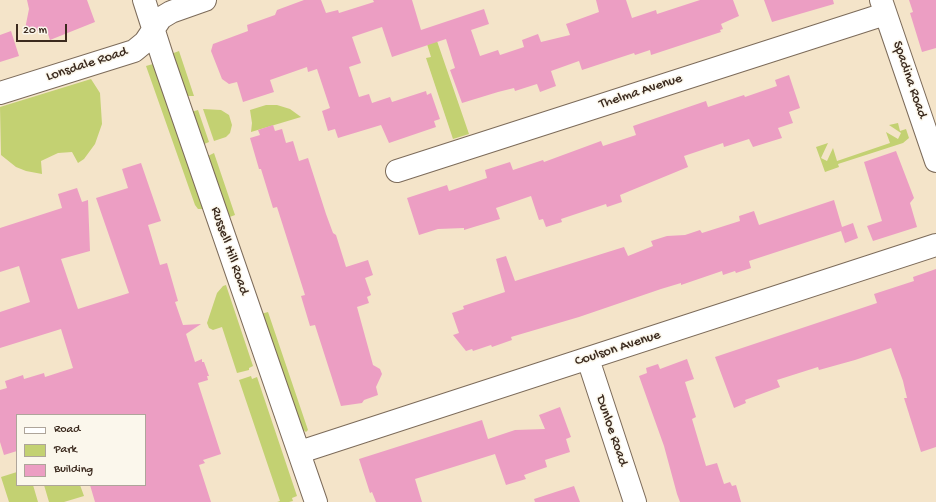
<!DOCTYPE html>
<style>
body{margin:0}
#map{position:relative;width:936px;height:502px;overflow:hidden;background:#f4e4c9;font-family:"Gochi Hand",sans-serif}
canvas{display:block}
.legend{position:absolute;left:16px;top:414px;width:130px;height:72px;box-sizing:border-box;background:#fbf7ec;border:1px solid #aea59a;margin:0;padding:5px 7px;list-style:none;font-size:12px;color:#3b2a1e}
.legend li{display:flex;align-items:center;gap:8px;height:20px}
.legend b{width:20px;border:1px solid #aea59a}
.scale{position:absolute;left:16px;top:24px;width:51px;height:18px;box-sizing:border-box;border:2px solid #3b2a1e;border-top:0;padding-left:5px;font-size:12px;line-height:14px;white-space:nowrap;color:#3b2a1e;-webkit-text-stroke:3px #fbf7ec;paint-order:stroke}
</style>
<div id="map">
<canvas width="936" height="502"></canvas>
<ul class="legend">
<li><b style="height:5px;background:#fff"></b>Road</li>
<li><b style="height:11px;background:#c3d172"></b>Park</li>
<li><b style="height:11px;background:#ec9ec3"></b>Building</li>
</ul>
<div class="scale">20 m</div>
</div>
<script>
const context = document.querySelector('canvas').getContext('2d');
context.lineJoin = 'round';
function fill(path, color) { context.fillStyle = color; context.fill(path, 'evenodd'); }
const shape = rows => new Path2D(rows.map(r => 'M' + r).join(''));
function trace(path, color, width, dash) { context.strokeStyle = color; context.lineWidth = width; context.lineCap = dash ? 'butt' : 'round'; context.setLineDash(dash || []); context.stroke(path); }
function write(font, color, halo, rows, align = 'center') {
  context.font = font + ' "Gochi Hand",sans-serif'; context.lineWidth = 3; context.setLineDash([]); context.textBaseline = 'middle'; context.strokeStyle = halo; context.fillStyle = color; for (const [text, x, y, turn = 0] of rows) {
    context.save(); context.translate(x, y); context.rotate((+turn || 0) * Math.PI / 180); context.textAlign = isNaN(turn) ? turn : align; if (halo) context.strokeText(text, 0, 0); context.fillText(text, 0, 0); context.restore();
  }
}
fill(shape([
 [437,41,469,134,453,139,426,58,431,57,427,44],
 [179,51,194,96,185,96,171,54],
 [153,64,204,209,198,209,195,205,146,66],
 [91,79,100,93,102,124,95,144,84,159,78,163,72,152,58,153,41,161,42,174,26,171,16,167,1,155,0,107],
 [266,105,277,105,290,109,301,117,251,132,252,123,250,110],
 [203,109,221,110,229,115,232,125,230,133,226,137,214,141],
 [198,110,209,142,202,145,191,112],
 [898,123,900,131,906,129,909,138,903,143,838,164,839,167,825,172,816,147,828,143,821,158,827,161,833,148,837,161,890,143,886,132,898,139,901,133,889,125],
 [214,153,235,215,227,218,206,157],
 [226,285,253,366,249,368,249,370,237,373,222,327,213,330,209,328,207,323,217,293,223,286],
 [268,312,308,430,306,432,300,427,261,314],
 [251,376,252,379,257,377,297,496,292,498,293,501,289,502,277,502,280,501,239,380],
 [17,472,17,485,33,485,38,502,9,502,1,477],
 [44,485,80,485,84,496,64,502,49,502]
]), '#c3d172');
fill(shape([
 [27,0,87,0,95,22,50,40,46,28,33,32,25,29,29,9],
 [304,0,321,0,326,13,338,10,339,13,374,2,373,0,412,0,421,30,484,9,489,24,471,30,480,56,498,50,500,55,524,47,522,40,538,34,541,42,570,35,566,24,599,12,596,0,626,0,632,18,656,10,657,14,700,0,733,0,739,16,721,24,723,29,720,30,721,32,651,55,650,50,635,55,634,53,582,70,579,61,551,71,556,86,540,92,537,84,515,91,514,88,498,92,462,103,450,70,455,68,446,39,392,57,382,27,352,37,361,63,349,67,359,97,369,94,372,103,390,97,392,102,426,91,427,95,431,93,440,119,434,121,436,127,389,143,381,125,338,138,335,129,328,131,322,111,330,108,317,69,308,72,307,67,270,80,274,92,243,102,237,82,229,84,222,79,211,51,213,44,248,31,247,25,275,15,277,10],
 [764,0,833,0,834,4,772,22],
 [909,0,936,0,936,48,922,52,910,13,913,12],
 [11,31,19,56,0,62,0,35],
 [789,75,800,108,789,112,793,123,778,128,782,138,753,147,749,139,724,147,723,143,684,156,688,167,620,195,622,202,607,207,606,204,561,219,562,222,546,227,543,219,539,220,531,196,496,208,500,219,464,230,464,228,438,229,419,235,407,198,447,185,449,191,487,178,485,170,510,162,513,170,543,160,544,162,601,141,603,146,636,135,633,126,706,101,708,107,744,95,745,97,777,86,775,80],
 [273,125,275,131,282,129,286,143,293,141,299,161,308,158,326,214,333,233,336,235,346,267,368,260,373,275,365,278,371,295,367,297,369,303,357,307,373,365,380,369,382,374,376,387,378,395,364,400,362,403,341,406,315,325,310,326,301,296,305,295,277,207,273,208,261,169,259,169,250,138,260,135,258,130],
 [896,151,914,198,910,203,917,227,873,241,867,226,882,221,864,162],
 [141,163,161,221,148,225,160,265,167,263,178,301,175,302,183,325,201,324,186,334,195,362,202,359,202,362,204,362,209,376,207,376,208,380,198,383,221,454,203,460,205,463,199,465,211,502,95,502,90,485,145,485,145,415,17,415,17,451,4,455,0,442,0,390,7,388,5,381,23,375,24,379,44,373,45,377,73,368,61,329,0,348,0,312,30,302,19,266,0,272,0,228,62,208,58,194,77,188,82,202,88,200,90,251,61,259,78,309,129,293,96,198,128,188,122,169],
 [834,200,842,227,853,223,858,238,845,243,841,231,749,261,751,268,736,273,735,271,723,275,722,271,681,285,681,283,661,289,579,317,511,337,512,340,492,347,491,345,473,351,472,349,466,351,453,335,459,333,452,313,464,309,463,306,505,292,496,259,506,256,515,281,624,247,628,256,653,246,651,241,667,236,685,235,700,230,702,233,740,221,739,216,754,211,759,225],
 [936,269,936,447,921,452,904,398,907,398,903,381,891,348,855,360,819,370,818,367,777,380,780,387,745,400,746,403,734,408,715,357,877,303,874,294,914,281,913,277],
 [687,359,694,379,685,382,696,417,692,419,706,466,717,463,724,484,730,482,732,486,736,485,741,502,680,502,677,494,664,446,639,376,647,373,646,368,658,364,660,369],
 [560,407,571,437,566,439,570,452,545,460,547,467,524,475,526,479,506,485,495,454,415,479,422,502,376,502,372,492,370,493,359,459,482,420,488,439,515,430,545,429,539,415],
 [574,486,580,502,535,502,534,499]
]), '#ec9ec3');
const minor = shape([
 [144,0,163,59,316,502],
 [881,0,936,161],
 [0,93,134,51,145,42,161,18,171,12,205,0],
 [397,171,885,14],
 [588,359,635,502],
 [300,452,936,245]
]);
trace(minor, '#7c6b5a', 24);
trace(minor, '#fff', 22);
write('14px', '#3b2a1e', '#fbf7ec', [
 ["Lonsdale Road",87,65,-18],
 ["Spadina Road",909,80,71],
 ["Thelma Avenue",641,92,-18],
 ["Russell Hill Road",229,251,71],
 ["Coulson Avenue",618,349,-18],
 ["Dunloe Road",611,431,71]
]);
</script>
